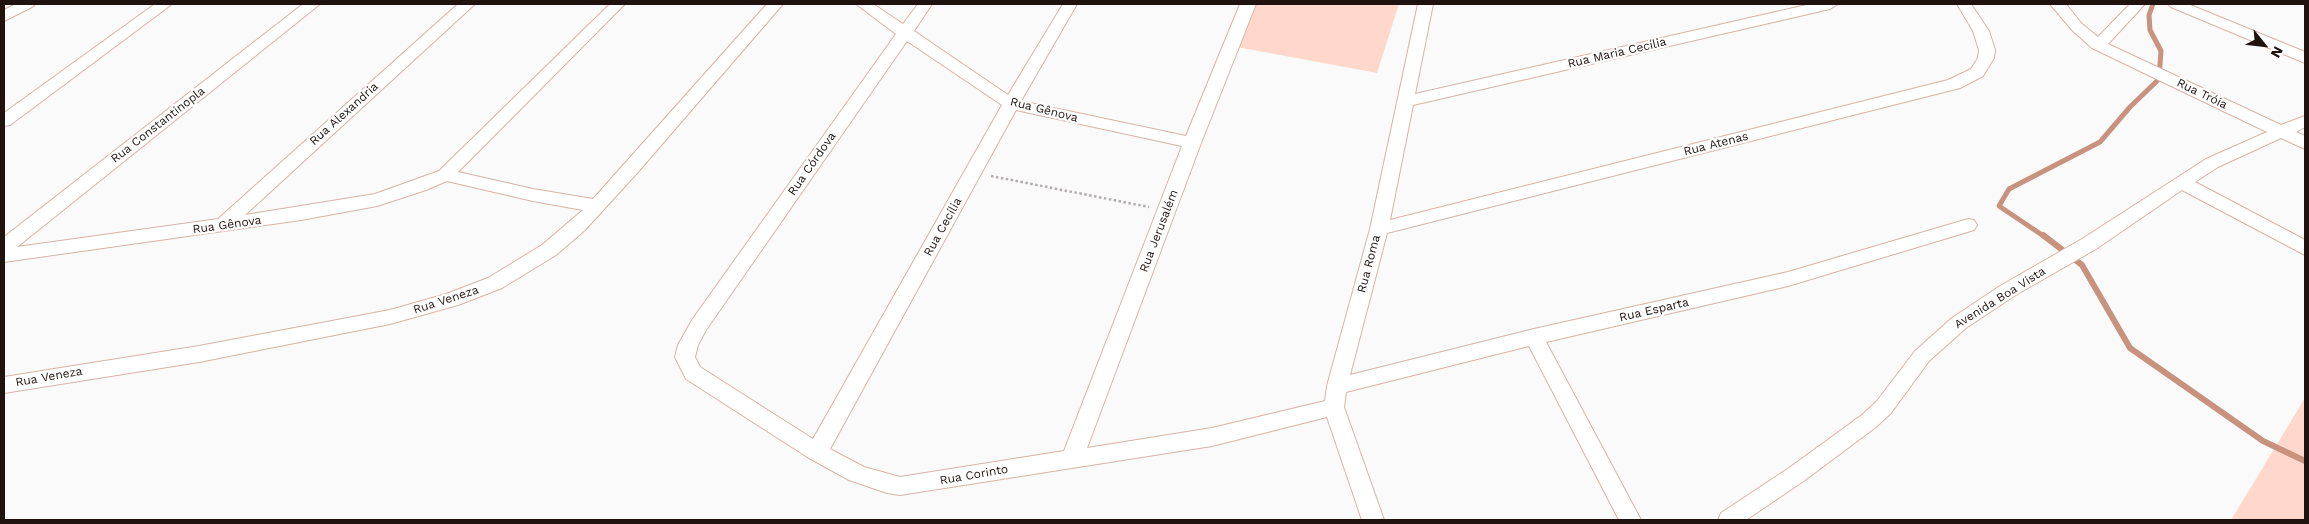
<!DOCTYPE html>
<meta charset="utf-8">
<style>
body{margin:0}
#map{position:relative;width:2309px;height:524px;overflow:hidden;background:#fafafa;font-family:"Work Sans",sans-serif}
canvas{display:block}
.frame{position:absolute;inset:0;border:5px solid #20130f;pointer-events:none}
.north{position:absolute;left:2239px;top:20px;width:50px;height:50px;-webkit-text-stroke:4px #fff;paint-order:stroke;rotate:119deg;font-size:14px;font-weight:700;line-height:20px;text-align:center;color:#20130f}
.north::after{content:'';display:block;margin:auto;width:18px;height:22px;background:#20130f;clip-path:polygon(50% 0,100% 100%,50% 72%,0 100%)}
</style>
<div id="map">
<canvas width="2309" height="524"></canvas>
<div class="frame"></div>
<div class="north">N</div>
</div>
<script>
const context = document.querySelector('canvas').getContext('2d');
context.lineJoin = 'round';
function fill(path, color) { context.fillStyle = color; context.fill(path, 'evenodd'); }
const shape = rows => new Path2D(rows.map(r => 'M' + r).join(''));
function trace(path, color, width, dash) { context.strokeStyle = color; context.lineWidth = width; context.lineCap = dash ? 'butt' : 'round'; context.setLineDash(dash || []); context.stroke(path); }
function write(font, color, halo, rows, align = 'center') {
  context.font = font + ' "Work Sans",sans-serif'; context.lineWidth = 4.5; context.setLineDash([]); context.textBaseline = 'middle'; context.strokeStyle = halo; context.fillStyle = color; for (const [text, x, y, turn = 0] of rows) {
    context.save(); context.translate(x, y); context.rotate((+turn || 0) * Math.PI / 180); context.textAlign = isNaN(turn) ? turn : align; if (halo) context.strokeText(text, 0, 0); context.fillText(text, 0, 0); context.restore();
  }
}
fill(shape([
 [1256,4,1399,4,1377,73,1237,47],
 [2305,398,2305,520,2231,520]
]), '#ffd8cb');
trace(shape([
 [2045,237,1999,206,2009,189,2100,142,2130,107,2159,79,2161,51,2150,30,2149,15,2153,4]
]), '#c8927f', 5);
trace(shape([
 [2043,235,2082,265,2130,348,2263,441,2305,461]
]), '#c8927f', 6);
const minor = shape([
 [16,4,35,4,32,7,4,21,4,10,16,4],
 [155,4,172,4,10,125,4,126,4,113,155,4],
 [303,4,320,4,17,247,218,219,458,4,475,4,245,215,375,194,439,171,610,4,625,4,458,172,533,189,593,199,767,4,783,4,638,172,585,230,556,255,502,288,458,305,390,324,199,362,4,393,4,377,199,346,390,310,446,294,488,278,542,245,583,210,533,201,447,181,426,190,377,206,301,220,4,262,4,237,303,4],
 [856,4,873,4,903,24,918,4,932,4,914,31,1008,95,1063,4,1077,4,1021,101,1186,136,1240,4,1256,4,1201,143,1087,448,1212,428,1325,401,1327,386,1370,229,1418,4,1433,4,1415,94,1811,4,1838,4,1830,9,1413,105,1390,220,1948,80,1971,69,1978,58,1979,50,1973,31,1957,4,1971,4,1989,31,1995,50,1994,58,1983,76,1960,88,1387,233,1350,375,1534,329,1788,272,1968,219,1974,220,1977,225,1974,230,1788,286,1546,342,1641,520,1619,520,1529,346,1346,392,1344,407,1384,520,1362,520,1327,417,1212,446,900,495,887,493,849,480,809,458,686,379,675,357,678,345,692,320,896,34,856,4],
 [907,41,1002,105,813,439,700,367,695,357,698,345,706,330,907,41],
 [1016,110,1182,146,1064,451,900,477,864,467,830,449,1016,110],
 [2050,4,2066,4,2082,24,2098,37,2130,4,2145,4,2108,44,2281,125,2305,116,2305,127,2296,132,2305,136,2305,149,2281,138,2218,167,2195,182,2305,240,2305,255,2182,190,2096,249,2014,296,1966,328,1929,361,1891,413,1876,427,1805,480,1746,520,1718,520,1721,513,1789,468,1862,415,1877,401,1915,351,1952,318,2000,286,2082,239,2206,159,2267,132,2092,48,2072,30,2050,4],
 [2168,4,2188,4,2305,52,2305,63,2171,7,2168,4]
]);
trace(minor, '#d7b3a7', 2);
trace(shape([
 [991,176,1149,207]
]), '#b2adac', 2.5, [2.5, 2.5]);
fill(minor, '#fff');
write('12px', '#20130f', '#fff', [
 ["Rua Maria Cecília",1617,53,-13],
 ["Rua Tróia",2202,94,26],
 ["Rua Gênova",1044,110,14],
 ["Rua Alexandria",344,114,-42],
 ["Rua Constantinopla",158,125,-38],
 ["Rua Atenas",1716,144,-14],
 ["Rua Córdova",812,164,-55],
 ["Rua Gênova",227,225,-8],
 ["Rua Cecília",943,227,-61],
 ["Rua Jerusalém",1159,231,-69],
 ["Rua Roma",1369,264,-75],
 ["Avenida Boa Vista",2000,298,-32],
 ["Rua Veneza",446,300,-18],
 ["Rua Esparta",1654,310,-13],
 ["Rua Veneza",49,377,-10],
 ["Rua Corinto",974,475,-10]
]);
</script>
